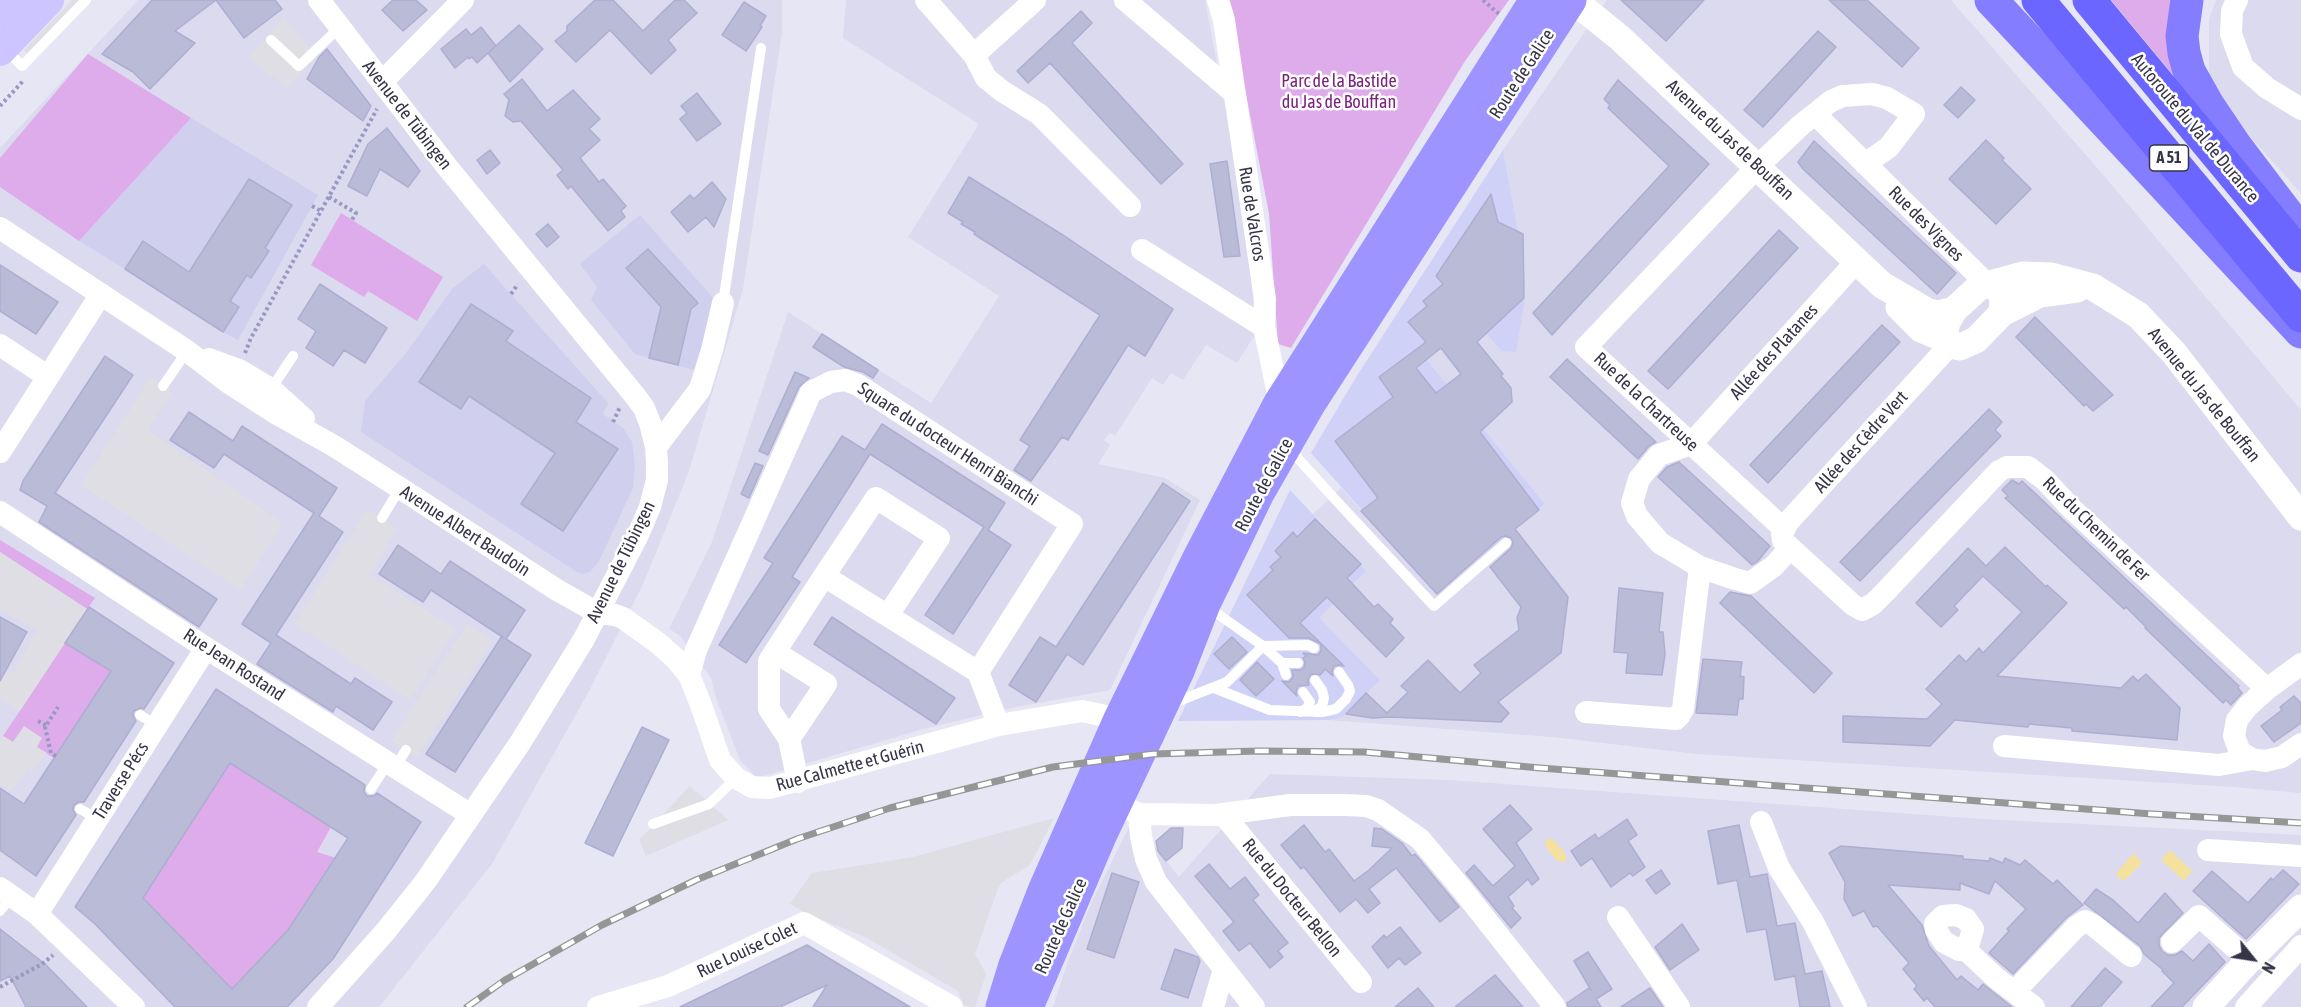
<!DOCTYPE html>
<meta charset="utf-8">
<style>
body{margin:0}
#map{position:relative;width:2301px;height:1007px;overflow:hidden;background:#e7e6f4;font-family:"Asap Condensed",sans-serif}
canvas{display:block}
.north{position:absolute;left:2223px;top:929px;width:60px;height:60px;-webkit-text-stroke:4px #fff;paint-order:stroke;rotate:120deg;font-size:16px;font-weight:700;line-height:24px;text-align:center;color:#353547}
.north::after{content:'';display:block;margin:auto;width:21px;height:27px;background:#353547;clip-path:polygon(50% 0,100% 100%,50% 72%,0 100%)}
</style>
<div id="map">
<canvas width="2301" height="1007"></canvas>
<div class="north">N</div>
</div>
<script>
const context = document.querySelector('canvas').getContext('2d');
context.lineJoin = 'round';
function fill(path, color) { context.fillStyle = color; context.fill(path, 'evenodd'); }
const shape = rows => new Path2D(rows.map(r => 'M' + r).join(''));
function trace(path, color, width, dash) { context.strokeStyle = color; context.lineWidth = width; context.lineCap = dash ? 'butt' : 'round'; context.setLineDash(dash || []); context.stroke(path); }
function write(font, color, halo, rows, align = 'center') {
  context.font = font + ' "Asap Condensed",sans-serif'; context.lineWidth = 5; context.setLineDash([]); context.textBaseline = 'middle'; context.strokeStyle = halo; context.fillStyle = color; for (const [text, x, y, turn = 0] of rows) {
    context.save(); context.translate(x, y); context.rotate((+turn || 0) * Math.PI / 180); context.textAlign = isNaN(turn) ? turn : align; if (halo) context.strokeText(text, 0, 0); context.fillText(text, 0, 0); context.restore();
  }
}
fill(shape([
 [138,0,782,0,782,33,743,289,688,474,643,584,589,691,492,864,379,1007,0,1007,0,148],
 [846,0,1205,0,1236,165,1250,260,1256,333,1237,363,1206,345,1183,380,1171,373,1163,385,1152,378,1115,436,1110,433,1104,440,1110,445,1098,464,1165,478,1200,500,1110,690,1016,707,923,729,757,778,740,760,716,698,711,678,679,635,669,629,712,542,788,312,931,403,999,296,908,237,979,124,843,38],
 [1607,0,1951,0,2105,177,2301,410,2301,793,2234,787,1697,754,1552,737,1329,720,1342,717,1319,618,1366,571,1313,514,1341,488,1437,594,1545,504,1427,360,1475,321,1524,304,1523,234,1518,231,1503,150],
 [2216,0,2301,0,2301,193,2209,91,2209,19],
 [1270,774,1449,780,1981,819,2301,835,2301,1007,1053,1007,1067,964,1092,901,1133,819,1179,877]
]), '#dbdaef');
fill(shape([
 [1503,150,1518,231,1523,234,1524,304,1516,352,1502,351,1475,321,1427,360,1545,504,1437,594,1311,453,1358,374],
 [1290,490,1366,571,1319,618,1380,680,1342,717,1329,720,1178,721]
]), '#cfd1f7');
fill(shape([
 [191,118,318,195,238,340,223,332,238,307,143,241,125,269,79,241],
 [640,215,715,300,697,371,635,354,591,300,597,287,580,264],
 [484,264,608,403,603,414,623,428,632,442,635,466,633,488,599,561,590,572,583,574,577,572,361,432,365,401,406,353,453,288]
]), '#d1cfee');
fill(shape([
 [1228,0,1509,0,1465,61,1291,348,1278,344,1269,214],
 [2111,0,2179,0,2188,93],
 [88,54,191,118,79,241,0,187,0,158],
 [341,213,443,277,417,321,368,291,364,297,311,265],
 [0,540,95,598,87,609,0,552],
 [65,643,111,671,54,758,36,747,24,727,13,742,3,736],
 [230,763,331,827,317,852,336,858,288,930,232,989,143,898]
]), '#dfaceb');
fill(shape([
 [72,0,80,0,28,54,24,50],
 [283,18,318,56,287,88,248,58],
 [151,377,172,392,148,430,283,523,241,590,81,485],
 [367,509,398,529,370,575,456,629,410,700,295,624],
 [0,552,87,609,20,711,0,699,0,666,13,673,38,630,0,609],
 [467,624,493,640,417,758,391,741],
 [24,726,42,738,37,747,47,753,34,771,28,768,11,792,0,784,0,741,3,736,13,742],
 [690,786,728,820,646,856,639,840],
 [1054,818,1030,865,1002,882,998,888,975,954,986,974,975,1007,963,1005,958,991,865,937,806,913,790,904,812,873,913,857]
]), '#dedee4');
fill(shape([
 [1550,839,1555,841,1566,855,1566,862,1557,861,1545,846,1546,840],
 [2170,850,2192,871,2184,881,2161,860],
 [2134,853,2142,863,2125,880,2118,878,2117,872]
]), '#f5e19e');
const building = shape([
 [152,0,275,0,282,9,244,38,216,0,175,31,195,43,150,89,133,72,102,54,152,0],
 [393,0,416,0,427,10,403,31,382,10,393,0],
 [595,0,613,0,643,31,675,0,684,0,697,13,668,40,676,50,651,74,610,30,576,62,555,41,567,31,567,26,595,0],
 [1621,0,1704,0,1666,41,1621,0],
 [1829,0,1867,0,1919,48,1902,67,1829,0],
 [744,2,766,16,760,26,762,27,746,51,722,35,744,2],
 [1081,11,1092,23,1072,43,1183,164,1161,184,1050,63,1028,83,1017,71,1081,11],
 [519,25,543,49,510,82,488,53,519,25],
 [481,27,496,46,477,63,472,57,469,59,468,57,455,68,441,49,466,29,471,35,481,27],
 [1818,31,1836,47,1763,127,1744,110,1818,31],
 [327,49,371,106,363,121,307,79,319,57,327,49],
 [522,79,547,111,573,90,600,119,589,129,600,140,580,158,599,182,603,179,626,206,621,211,625,217,608,231,571,186,568,189,557,175,563,170,521,121,513,122,505,116,509,100,504,94,522,79],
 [1618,80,1709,164,1552,335,1533,313,1669,166,1608,108,1610,105,1604,99,1618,80],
 [1961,87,1975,100,1958,118,1944,105,1961,87],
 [697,93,721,124,697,141,680,119,687,113,681,106,697,93],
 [387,128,420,171,408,187,380,169,367,196,348,186,368,144,387,128],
 [1986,140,2004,158,2002,160,2031,189,1996,224,1949,179,1986,140],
 [1814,141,1956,273,1937,294,1803,169,1798,162,1814,141],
 [490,150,500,163,487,174,477,160,490,150],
 [1227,161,1240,256,1224,257,1210,164,1227,161],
 [969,177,1063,235,1173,309,1145,356,1128,345,1068,440,1062,437,1031,481,1014,470,1030,446,1020,440,1100,315,974,234,975,232,961,224,963,222,948,213,969,177],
 [249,179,292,205,265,248,269,251,251,278,247,275,230,301,239,307,223,332,125,269,143,241,189,272,249,179],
 [712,182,726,199,714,227,706,217,688,232,671,212,690,195,694,199,712,182],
 [1491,194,1498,222,1523,234,1524,298,1477,342,1503,374,1501,376,1511,388,1512,402,1480,432,1539,510,1515,529,1568,597,1561,653,1498,702,1509,713,1501,722,1391,717,1372,718,1346,714,1366,693,1387,713,1408,692,1401,686,1428,660,1460,693,1481,673,1474,665,1519,630,1517,618,1521,607,1490,567,1511,548,1513,542,1511,538,1505,536,1501,537,1437,594,1361,511,1378,498,1335,441,1393,397,1379,377,1426,342,1408,322,1427,306,1423,301,1443,284,1436,276,1491,194],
 [1441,348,1461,374,1436,393,1416,368,1441,348],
 [548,224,559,237,547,247,536,234,548,224],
 [1779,230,1798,248,1668,389,1648,371,1779,230],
 [648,249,698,303,691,309,678,365,649,358,661,307,626,268,648,249],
 [0,265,58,302,36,334,0,311,0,265],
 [320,284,387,328,365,363,344,350,333,366,306,348,316,331,298,319,320,284],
 [471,304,513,331,506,341,591,398,576,422,618,449,563,531,521,504,555,453,469,396,461,409,419,382,471,304],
 [2035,317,2113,395,2093,411,2086,404,2084,406,2016,337,2035,317],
 [1882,325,1900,342,1768,483,1750,465,1882,325],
 [822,334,878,370,873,378,863,372,844,367,813,347,822,334],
 [105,356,133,375,55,493,217,599,199,627,39,522,47,506,20,490,23,481,105,356],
 [1567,359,1656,442,1649,446,1638,459,1550,377,1567,359],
 [795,372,809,378,799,387,768,455,759,451,795,372],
 [1989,409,2002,422,1995,430,2001,436,1860,581,1840,562,1989,409],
 [189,412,233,441,242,426,337,488,319,516,343,532,276,635,351,684,355,678,392,702,373,730,336,706,333,712,257,664,271,643,242,624,314,513,224,454,214,468,170,440,189,412],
 [882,424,1005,503,988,530,1011,545,953,634,925,615,984,527,870,454,792,577,800,582,746,663,719,645,773,563,764,558,842,436,865,450,882,424],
 [1679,462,1770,546,1758,561,1752,565,1658,477,1667,467,1679,462],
 [755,463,763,466,749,498,741,494,755,463],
 [2012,480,2019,484,2022,481,2239,686,2238,688,2242,693,2231,705,2226,700,2223,703,2145,628,2146,627,2126,607,2124,609,2005,498,2008,496,2002,490,2012,480],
 [1163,483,1190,501,1083,665,1067,654,1036,702,1009,685,1040,637,1056,647,1163,483],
 [1315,519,1361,564,1347,578,1374,607,1378,604,1393,619,1390,623,1404,638,1386,657,1327,597,1300,623,1344,666,1339,665,1334,666,1332,672,1333,676,1325,669,1320,675,1311,674,1308,680,1309,685,1298,686,1296,692,1297,696,1282,681,1289,682,1293,677,1292,670,1301,670,1304,667,1305,662,1303,658,1306,656,1303,653,1318,655,1321,651,1321,644,1308,638,1289,638,1247,595,1273,570,1270,567,1281,557,1275,551,1293,532,1297,537,1315,519],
 [398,545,441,574,450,561,525,610,506,639,531,655,455,772,426,754,502,636,504,638,431,590,423,602,379,574,398,545],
 [2005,547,2046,587,2047,585,2067,603,1997,676,2121,688,2133,676,2138,681,2146,674,2180,708,2177,740,2072,731,2072,728,2029,724,2028,727,1955,720,1930,746,1843,742,1843,716,1927,719,1942,704,1926,689,1959,655,1966,662,1979,648,1983,653,2022,612,1983,576,1954,606,1958,610,1941,627,1916,603,1968,548,1986,566,2005,547],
 [1619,588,1663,593,1659,632,1663,632,1665,654,1662,675,1626,673,1628,653,1614,652,1619,588],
 [1730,592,1751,596,1832,673,1814,693,1720,603,1730,592],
 [89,607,174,663,144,709,140,708,134,711,133,715,136,721,84,802,79,802,74,805,73,810,76,815,36,876,0,850,0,788,24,804,111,671,65,643,89,607],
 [0,617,27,632,0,681,0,617],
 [832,617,955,698,936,724,814,644,832,617],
 [1232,637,1247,652,1229,669,1214,654,1232,637],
 [1703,659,1742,662,1740,676,1744,677,1743,699,1739,699,1737,715,1696,713,1703,659],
 [1257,662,1274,679,1256,696,1240,680,1257,662],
 [216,689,365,785,364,792,367,796,374,796,377,793,421,822,333,959,287,1007,175,1007,95,924,75,907,216,689],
 [230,763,348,838,288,930,232,989,143,898,230,763],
 [2294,696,2301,703,2301,723,2274,742,2261,726,2282,710,2280,707,2294,696],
 [642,727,669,740,613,856,585,843,642,727],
 [1510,805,1532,829,1516,843,1539,879,1532,885,1528,879,1508,897,1514,906,1512,908,1521,918,1511,928,1466,873,1474,865,1493,886,1515,866,1483,829,1510,805],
 [1627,819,1637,835,1628,841,1645,867,1633,876,1630,873,1611,887,1592,858,1581,866,1571,851,1595,834,1598,839,1627,819],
 [1304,825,1325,852,1329,849,1354,881,1369,870,1392,848,1372,846,1374,828,1382,829,1402,843,1412,856,1415,854,1459,907,1440,922,1396,868,1369,889,1380,903,1368,913,1356,899,1340,912,1304,867,1301,869,1281,845,1304,825],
 [1739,825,1750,877,1767,874,1777,926,1795,923,1805,974,1822,971,1830,1007,1800,1007,1795,976,1775,980,1766,929,1747,932,1737,880,1718,884,1708,831,1739,825],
 [1171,828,1183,828,1182,848,1166,861,1158,851,1156,841,1171,828],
 [1841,846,1963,856,1963,859,1989,861,1990,858,2003,863,2005,858,2020,865,2025,860,2053,884,2057,880,2083,905,2066,918,2013,974,1989,953,2009,931,2007,929,2026,909,1995,881,1989,894,1960,883,1960,890,1888,885,1922,925,1929,946,1957,980,1961,976,1978,990,1983,984,2012,1007,1935,1007,1927,998,1924,1001,1914,989,1917,986,1903,969,1909,963,1877,926,1873,927,1864,911,1853,916,1844,899,1845,882,1829,853,1841,846],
 [1209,864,1230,889,1245,877,1259,895,1253,900,1288,943,1278,951,1283,957,1270,968,1250,943,1239,951,1223,931,1234,922,1195,876,1209,864],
 [1661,870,1670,884,1656,894,1646,880,1661,870],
 [2283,870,2299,884,2246,939,2193,891,2212,871,2248,903,2271,878,2273,880,2283,870],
 [1112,873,1139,882,1114,958,1087,949,1112,873],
 [2096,889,2113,900,2138,923,2165,893,2183,913,2159,938,2159,945,2162,951,2168,955,2175,955,2182,951,2193,961,2209,944,2225,962,2182,1007,2151,1007,2174,983,2162,971,2163,970,2144,954,2140,946,2084,903,2096,889],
 [1682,924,1699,950,1670,970,1655,947,1682,924],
 [1400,927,1421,953,1405,965,1399,958,1388,968,1372,947,1384,935,1386,938,1400,927],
 [0,929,45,964,87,1007,26,1007,10,976,0,981,0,929],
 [807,945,910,1007,813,1007,827,985,780,1007,680,1007,807,945],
 [1175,949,1198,957,1200,961,1188,998,1161,989,1175,949],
 [1588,952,1612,989,1596,999,1601,1007,1568,1007,1567,1003,1589,988,1591,990,1574,961,1588,952],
 [2105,968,2122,982,2100,1007,2071,1007,2105,968],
 [1495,975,1523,1007,1455,1007,1495,975],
 [1418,988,1434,1007,1395,1007,1418,988],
 [1650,988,1663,1007,1621,1007,1650,988]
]);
fill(building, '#babbd6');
trace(building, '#adaed1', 1.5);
trace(shape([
 [1483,0,1499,14],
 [0,106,24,80],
 [329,197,356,213,352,220],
 [312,206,321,211],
 [511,294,518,284],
 [245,353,251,338,377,109],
 [613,422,620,407],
 [38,721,46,725],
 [56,756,51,753,45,727,58,707],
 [0,987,42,964,53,955]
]), '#9998c3', 4, [3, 3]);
trace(shape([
 [271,40,299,66,340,27],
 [5,49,22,66,86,0],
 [723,303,761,48],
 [163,386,187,351],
 [271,389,293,356],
 [1291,445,1295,455,1332,496,1434,606,1506,543],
 [382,518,400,488],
 [1263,646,1308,645,1314,648],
 [1263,646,1282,663,1286,675],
 [1282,663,1298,663],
 [1214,688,1270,710,1322,712,1336,709,1346,699,1350,691,1348,685,1339,672],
 [1171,704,1227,682,1263,646,1208,607],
 [1300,712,1307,708,1310,702,1303,692],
 [1314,712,1322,706,1324,698,1322,690,1315,680],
 [140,715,156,725],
 [395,767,406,750],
 [371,789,388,763],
 [80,809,98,819],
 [653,824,709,804,736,778],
 [0,911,12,896]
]), '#fff', 10);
trace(shape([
 [926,0,974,55,1035,0],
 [1125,0,1233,92],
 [1218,0,1224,20,1265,299,1264,327,1280,403,1285,407],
 [2237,0,2232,11,2231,34,2243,67,2267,88,2301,109],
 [974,55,986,78,1002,91,1039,114,1130,206],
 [382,82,463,0],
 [1815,114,1987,284],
 [0,228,187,351,229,383,277,414,334,446,400,488,557,590,598,613,615,615,623,618,658,643,676,659,689,675,701,705,720,760,736,778,752,787,770,788,999,725,1082,711,1120,719,1130,730],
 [1142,250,1264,327],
 [1951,344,1788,522,1782,534,1783,541,1853,605,1862,610,1873,604,1886,591,1999,471,2007,467,2028,467,2045,480,2071,508,2267,689],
 [0,345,47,376],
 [209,359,239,370,271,389,304,419],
 [656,447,700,389,712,350,723,303],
 [0,452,101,294],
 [0,512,206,648,471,815],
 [1784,529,1586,347,1758,166,1801,125,1831,101,1843,96,1872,94,1887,98,1914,114,1889,147,1865,164],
 [1790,548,1774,566,1750,583,1732,578,1700,567,1660,543,1637,516,1632,503,1639,479,1659,455,1691,444,1857,261],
 [824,576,876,498,939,538,888,615],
 [775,652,826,684,789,739],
 [2301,664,2267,689,2248,706,2237,720,2234,736,2240,752,2252,759,2265,761,2282,757,2301,744],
 [689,675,696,650,811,392,831,382,845,380,858,385,1072,524,978,672],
 [1586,712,1676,719,1679,716,1683,709,1700,567],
 [2004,746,2219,765,2252,759],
 [798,782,789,739,769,709,769,661,824,576,978,672,995,716],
 [1103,797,1139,814,1216,815,1290,805,1345,805,1366,806,1378,810,1420,839,1461,888,1555,1007],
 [1139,814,1141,837,1146,859,1156,882,1254,1007],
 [1223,814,1361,982],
 [1761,822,1779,868,1813,922,1856,1007],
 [2208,850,2301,856],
 [0,888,37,914,134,1007],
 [37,914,206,648],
 [1956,915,1966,919,1973,929,1969,943,1965,949,1959,950,1944,942,1936,930,1935,924,1943,916,1956,915],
 [1618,917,1679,1007],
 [2172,942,2199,916,2249,960],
 [1965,949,1996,978,2034,1007],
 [2015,991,2076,927,2085,921,2093,925,2131,956],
 [318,1007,385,932,425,882,520,743,584,639,637,537,650,507,657,480,657,463,656,447,650,423,644,408,636,397,448,168,319,0],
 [598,1007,668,986,804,923,952,1007],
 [1213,1007,1224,969],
 [2246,1007,2301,946]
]), '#fff', 22);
trace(shape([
 [1573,0,1620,38,1882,285,1928,312,1938,314,1954,310],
 [1993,283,2023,275,2051,276,2093,287,2138,315,2174,353,2301,517],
 [1899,307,1921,329,1945,339,1955,346,1960,347,1976,340,2002,313,2003,297,1993,283,1979,287,1954,310,1946,324,1945,339],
 [2002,313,2040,294,2077,289],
 [2206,1007,2249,960,2301,908]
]), '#fff', 27);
trace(shape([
 [0,10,9,0],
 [0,50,48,0]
]), '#ccc5ff', 32);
trace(shape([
 [1002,1007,1015,965,1044,891,1120,719,1198,560,1280,403,1536,0],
 [1027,1007,1100,836,1178,671,1204,604,1258,493,1309,404,1570,0]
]), '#9d94ff', 33);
trace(shape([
 [1991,0,2301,332],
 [2187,0,2182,36,2184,53,2189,71,2208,105,2235,145,2301,232]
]), '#847dff', 33);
trace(shape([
 [2038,0,2301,316],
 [2089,0,2301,256]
]), '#6b66ff', 33);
const rail = shape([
 [467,1007,505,980,602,925,696,880,797,839,890,808,1053,767,1153,754,1259,751,1364,752,1540,768,2152,814,2301,823]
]);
trace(rail, '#969696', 7);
trace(rail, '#fff', 4.5, [14]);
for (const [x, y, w] of [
 [2169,158,39]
]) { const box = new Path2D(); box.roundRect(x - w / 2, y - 13, w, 26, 4.5); context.fillStyle = '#fff'; context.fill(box); trace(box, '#353547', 1.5); }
write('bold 16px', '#353547', null, [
 ["A 51",2169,158]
]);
write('18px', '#353547', '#fff', [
 ["Route de Galice",1522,74,-57],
 ["Avenue de Tübingen",407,115,52],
 ["Autoroute du Val de Durance",2195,128,50],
 ["Avenue du Jas de Bouffan",1730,140,43],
 ["Rue de Valcros",1252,214,81],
 ["Rue des Vignes",1926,224,45],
 ["Allée des Platanes",1774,352,-48],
 ["Avenue du Jas de Bouffan",2204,395,51],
 ["Rue de la Chartreuse",1646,402,43],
 ["Allée des Cèdre Vert",1861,442,-48],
 ["Square du docteur Henri Bianchi",948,444,33],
 ["Route de Galice",1264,485,-62],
 ["Rue du Chemin de Fer",2096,529,44],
 ["Avenue Albert Baudoin",465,531,33],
 ["Avenue de Tübingen",621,562,-64],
 ["Rue Jean Rostand",234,665,33],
 ["Rue Calmette et Guérin",850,766,-15],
 ["Traverse Pécs",121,781,-58],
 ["Rue du Docteur Bellon",1292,898,51],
 ["Route de Galice",1061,926,-66],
 ["Rue Louise Colet",747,950,-25]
]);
write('18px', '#7c247c', '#fff', [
 ["Parc de la Bastide",1339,81],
 ["du Jas de Bouffan",1339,102]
]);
</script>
